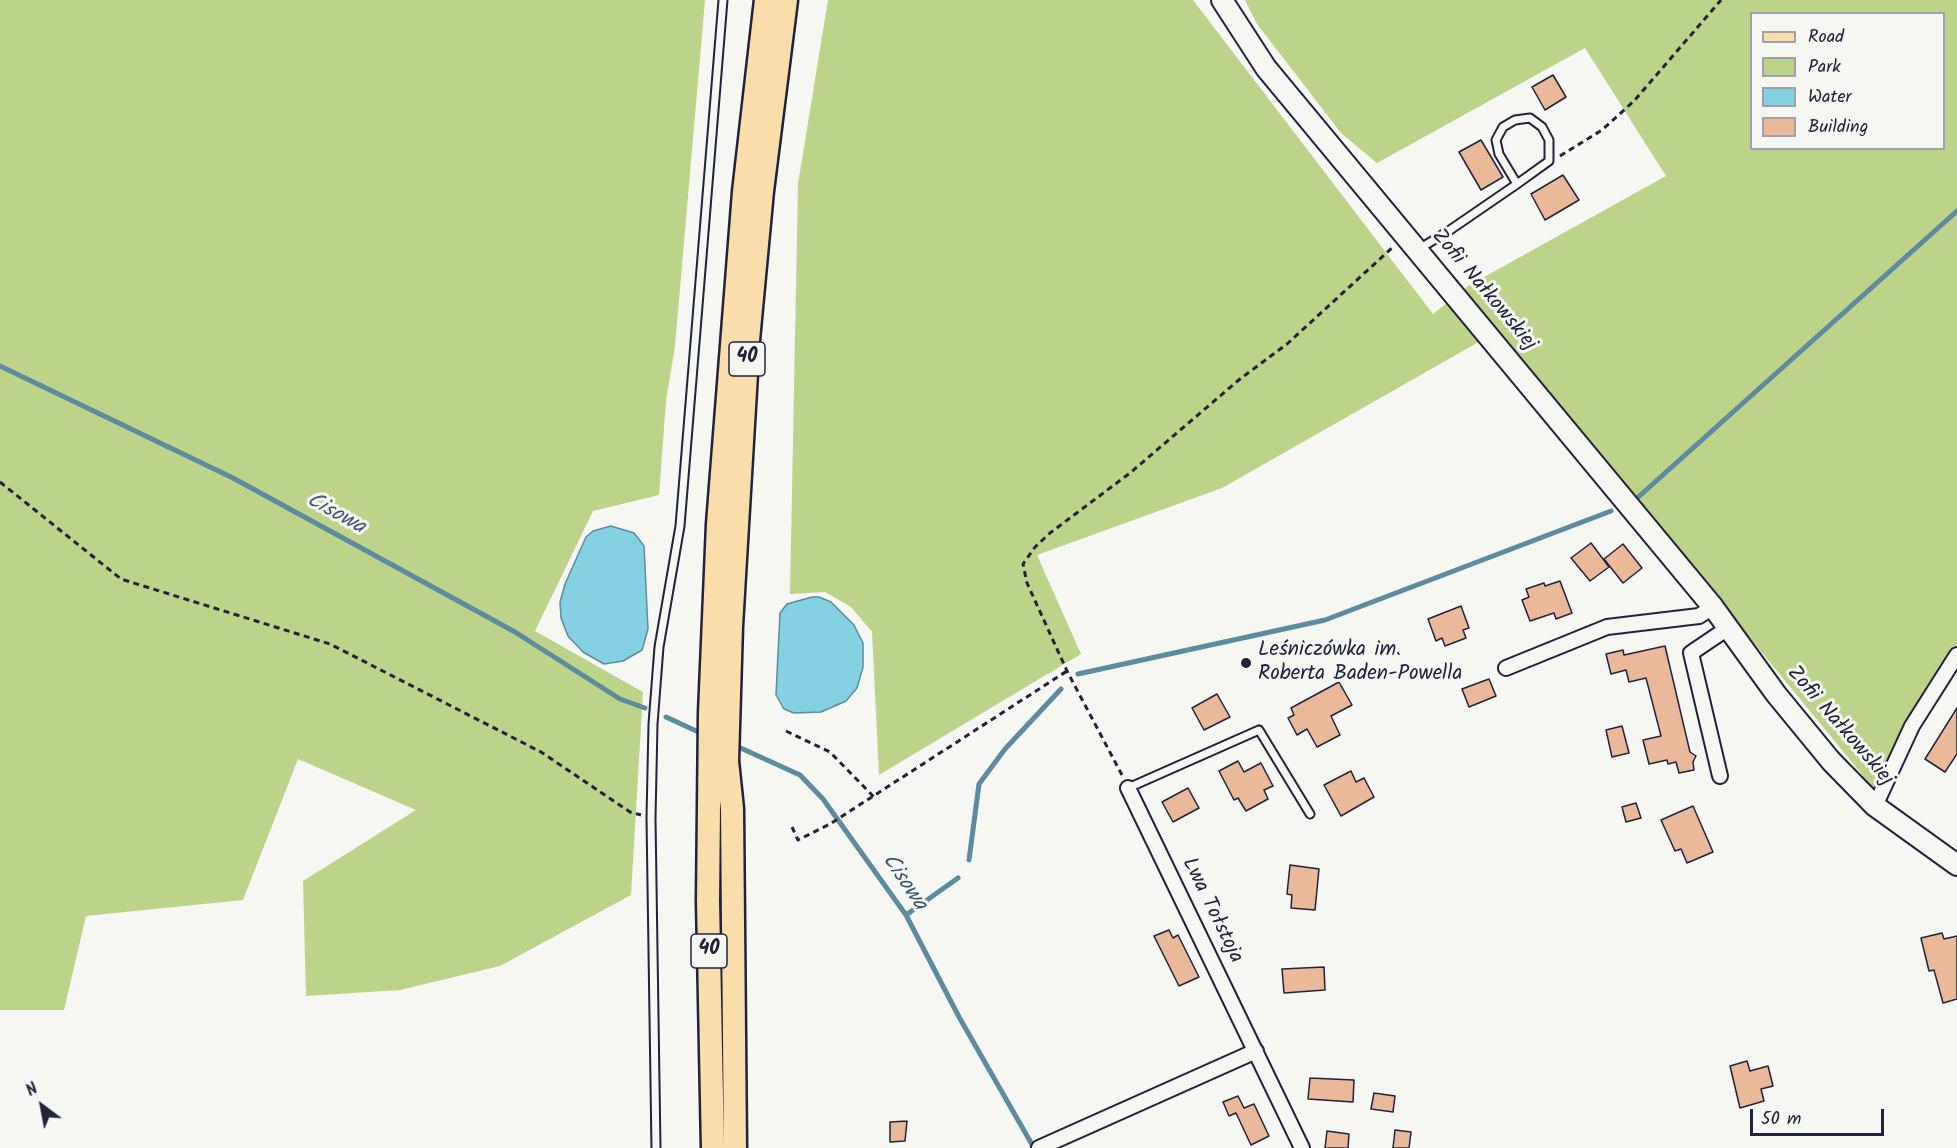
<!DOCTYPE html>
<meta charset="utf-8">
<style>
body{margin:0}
#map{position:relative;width:1957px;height:1148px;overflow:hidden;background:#f6f6f2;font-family:Kalam,sans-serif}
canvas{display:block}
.legend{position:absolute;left:1750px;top:12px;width:195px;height:138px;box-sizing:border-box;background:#f6f6f2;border:2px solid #a1a1a9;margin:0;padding:8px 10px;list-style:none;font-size:18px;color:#22223b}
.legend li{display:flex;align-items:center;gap:12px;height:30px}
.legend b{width:30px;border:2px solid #a1a1a9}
.north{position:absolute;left:12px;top:1076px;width:60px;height:60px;-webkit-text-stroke:4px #f6f6f2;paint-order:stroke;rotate:328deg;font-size:16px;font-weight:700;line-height:24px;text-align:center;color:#22223b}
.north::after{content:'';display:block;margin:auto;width:21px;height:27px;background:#22223b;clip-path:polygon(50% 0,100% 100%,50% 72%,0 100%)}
.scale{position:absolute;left:1750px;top:1109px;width:134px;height:27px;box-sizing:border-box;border:3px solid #22223b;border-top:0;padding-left:8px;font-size:18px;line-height:21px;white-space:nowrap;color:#22223b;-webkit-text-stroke:4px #f6f6f2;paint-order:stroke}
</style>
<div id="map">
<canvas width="1957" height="1148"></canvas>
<ul class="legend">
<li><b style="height:8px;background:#f9deab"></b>Road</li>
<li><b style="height:16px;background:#bdd389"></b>Park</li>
<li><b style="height:16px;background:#84d1e2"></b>Water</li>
<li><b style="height:16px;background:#e9b99a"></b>Building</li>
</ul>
<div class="north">N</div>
<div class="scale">50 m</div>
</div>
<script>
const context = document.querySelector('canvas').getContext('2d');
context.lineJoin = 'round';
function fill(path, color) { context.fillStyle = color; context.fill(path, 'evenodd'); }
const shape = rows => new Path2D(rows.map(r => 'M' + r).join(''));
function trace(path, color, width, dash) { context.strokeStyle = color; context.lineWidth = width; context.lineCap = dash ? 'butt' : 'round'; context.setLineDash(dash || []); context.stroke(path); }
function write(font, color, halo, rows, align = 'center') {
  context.font = font + ' Kalam,sans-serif'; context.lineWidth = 6; context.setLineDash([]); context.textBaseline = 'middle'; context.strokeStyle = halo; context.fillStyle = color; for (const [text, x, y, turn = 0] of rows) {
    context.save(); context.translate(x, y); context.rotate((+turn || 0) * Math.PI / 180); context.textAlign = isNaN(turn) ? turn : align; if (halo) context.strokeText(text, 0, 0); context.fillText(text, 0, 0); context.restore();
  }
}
fill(shape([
 [0,0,705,0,675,346,666,401,659,495,593,511,535,631,643,692,631,895,500,966,400,990,306,996,303,881,416,810,298,759,243,900,86,916,64,1010,0,1010],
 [828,0,1193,0,1433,314,1468,286,1666,176,1585,48,1377,163,1341,133,1257,24,1245,0,1957,0,1957,644,1913,714,1873,788,1498,331,1222,488,1037,555,1081,654,879,775,872,632,851,607,825,592,790,594,798,184],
 [1752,14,1944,14,1944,148,1752,148]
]), '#bdd389');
const water = shape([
 [611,526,634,533,644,546,648,629,642,650,623,661,604,664,583,652,568,636,561,618,560,602,565,584,586,537,593,531,611,526],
 [812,597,819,597,831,602,854,625,863,643,863,667,857,688,846,701,821,712,794,713,784,709,776,695,780,613,787,604,812,597]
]);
fill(water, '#84d1e2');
trace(water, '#5d8b9f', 1.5);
trace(shape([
 [0,366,233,478,515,632,620,699,645,708],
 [1635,500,1957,211],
 [1078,674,1325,620,1611,511],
 [666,717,705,735],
 [734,745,800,775,823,799,906,915,959,1017,1034,1148],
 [969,860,979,784,1005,749,1061,689],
 [906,915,958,878]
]), '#5d8b9f', 5);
const building = shape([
 [1553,75,1566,97,1545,110,1532,87,1553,75],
 [1481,140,1503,177,1481,190,1459,152,1481,140],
 [1563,175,1579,200,1545,220,1531,194,1563,175],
 [1591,543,1609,567,1590,581,1571,558,1591,543],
 [1623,544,1642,568,1623,583,1604,559,1623,544],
 [1560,581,1572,613,1556,619,1554,613,1530,621,1522,600,1529,597,1526,589,1544,583,1545,586,1560,581],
 [1461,606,1469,628,1463,630,1466,638,1445,646,1442,638,1436,641,1428,619,1461,606],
 [1665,646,1690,752,1696,756,1693,762,1694,770,1679,773,1676,762,1668,764,1667,760,1649,764,1643,740,1661,736,1646,678,1629,682,1626,670,1611,674,1606,654,1623,650,1624,655,1665,646],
 [1489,679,1496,696,1469,707,1462,689,1489,679],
 [1339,682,1352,705,1331,716,1340,735,1317,747,1307,729,1297,735,1288,718,1294,715,1291,708,1339,682],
 [1217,694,1230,717,1204,730,1192,708,1217,694],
 [1957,708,1957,754,1945,772,1925,759,1957,708],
 [1622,726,1629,753,1612,757,1606,730,1622,726],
 [1238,761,1244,772,1261,763,1273,786,1264,790,1268,799,1246,811,1238,798,1234,800,1219,771,1238,761],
 [1351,771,1356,782,1364,778,1374,797,1341,816,1324,785,1351,771],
 [1188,788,1199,808,1173,822,1162,802,1188,788],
 [1636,803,1641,818,1626,822,1622,807,1636,803],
 [1693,806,1713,852,1687,863,1681,849,1675,851,1661,820,1693,806],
 [1290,865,1319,869,1315,910,1291,908,1292,895,1287,894,1290,865],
 [1169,930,1173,938,1178,935,1199,977,1179,986,1154,936,1169,930],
 [1942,933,1944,939,1957,936,1957,999,1943,1003,1934,970,1929,971,1921,938,1942,933],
 [1324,967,1325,990,1284,993,1282,969,1324,967],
 [1747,1061,1750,1071,1768,1066,1773,1086,1761,1089,1764,1101,1740,1108,1730,1066,1747,1061],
 [1310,1078,1354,1080,1353,1102,1308,1099,1310,1078],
 [1374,1093,1395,1096,1393,1112,1371,1109,1374,1093],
 [1238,1096,1244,1108,1254,1104,1269,1136,1251,1145,1236,1113,1229,1116,1223,1102,1238,1096],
 [907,1121,905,1141,890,1142,890,1122,907,1121],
 [1395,1130,1411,1132,1409,1148,1393,1148,1395,1130],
 [1327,1131,1349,1134,1348,1148,1325,1148,1327,1131]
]);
fill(building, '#e9b99a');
trace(building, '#22223b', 1.5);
const lane = shape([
 [1419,249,1450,230,1517,184,1549,161,1549,140,1542,127,1530,118,1515,120,1503,127,1496,140,1499,154,1517,184],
 [1128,788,1259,730,1310,814],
 [656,1148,651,818,653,724,659,647,680,526,723,0]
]);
const street = shape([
 [1506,668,1607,627,1699,616,1713,607],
 [1720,776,1691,653,1728,628],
 [1128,788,1302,1148],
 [1875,806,1912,726,1957,655],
 [1039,1148,1256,1051]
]);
const secondary = shape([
 [1222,0,1266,68,1713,607,1776,694,1831,761,1875,806,1957,865]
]);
const primary = shape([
 [713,1148,708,901,710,713,718,524,744,192,766,0],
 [735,1148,732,809,727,761,731,626,748,340,762,191,786,0]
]);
trace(lane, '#22223b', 11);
trace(street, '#22223b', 18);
trace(secondary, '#22223b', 24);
trace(primary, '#22223b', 27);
trace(shape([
 [1560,156,1602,130,1634,101,1721,0],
 [0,482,121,579,330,644,541,752,630,812,641,815],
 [786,731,830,752,874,797],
 [1122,775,1067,671,1027,583,1023,564,1035,547,1050,533,1130,473,1240,379,1287,344,1393,247],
 [792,827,798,840,830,824,1067,671]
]), '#22223b', 3, [6, 4.5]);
trace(lane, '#f6f6f2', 7);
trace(street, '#f6f6f2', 14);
trace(secondary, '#f6f6f2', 20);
trace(primary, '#f9deab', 22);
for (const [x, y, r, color] of [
 [1246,663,6,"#22223b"]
]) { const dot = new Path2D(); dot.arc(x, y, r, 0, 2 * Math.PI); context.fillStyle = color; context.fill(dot); trace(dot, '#f6f6f2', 2); }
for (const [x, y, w] of [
 [747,359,36],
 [709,951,36]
]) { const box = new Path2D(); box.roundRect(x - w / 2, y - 17, w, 34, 4.5); context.fillStyle = '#f6f6f2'; context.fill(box); trace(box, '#22223b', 1.5); }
write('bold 20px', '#22223b', null, [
 ["40",747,359],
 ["40",709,951]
]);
write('21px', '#22223b', '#f6f6f2', [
 ["Zofii Nałkowskiej",1483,291,50],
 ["Zofii Nałkowskiej",1839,727,49],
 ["Lwa Tołstoja",1211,911,64]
]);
write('21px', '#22223b', '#f6f6f2', [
 ["Leśniczówka im.",1258,651],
 ["Roberta Baden-Powella",1258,675]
], 'left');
write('italic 22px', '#3f576d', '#f6f6f2', [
 ["Cisowa",335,515,29],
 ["Cisowa",903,883,56]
]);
</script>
